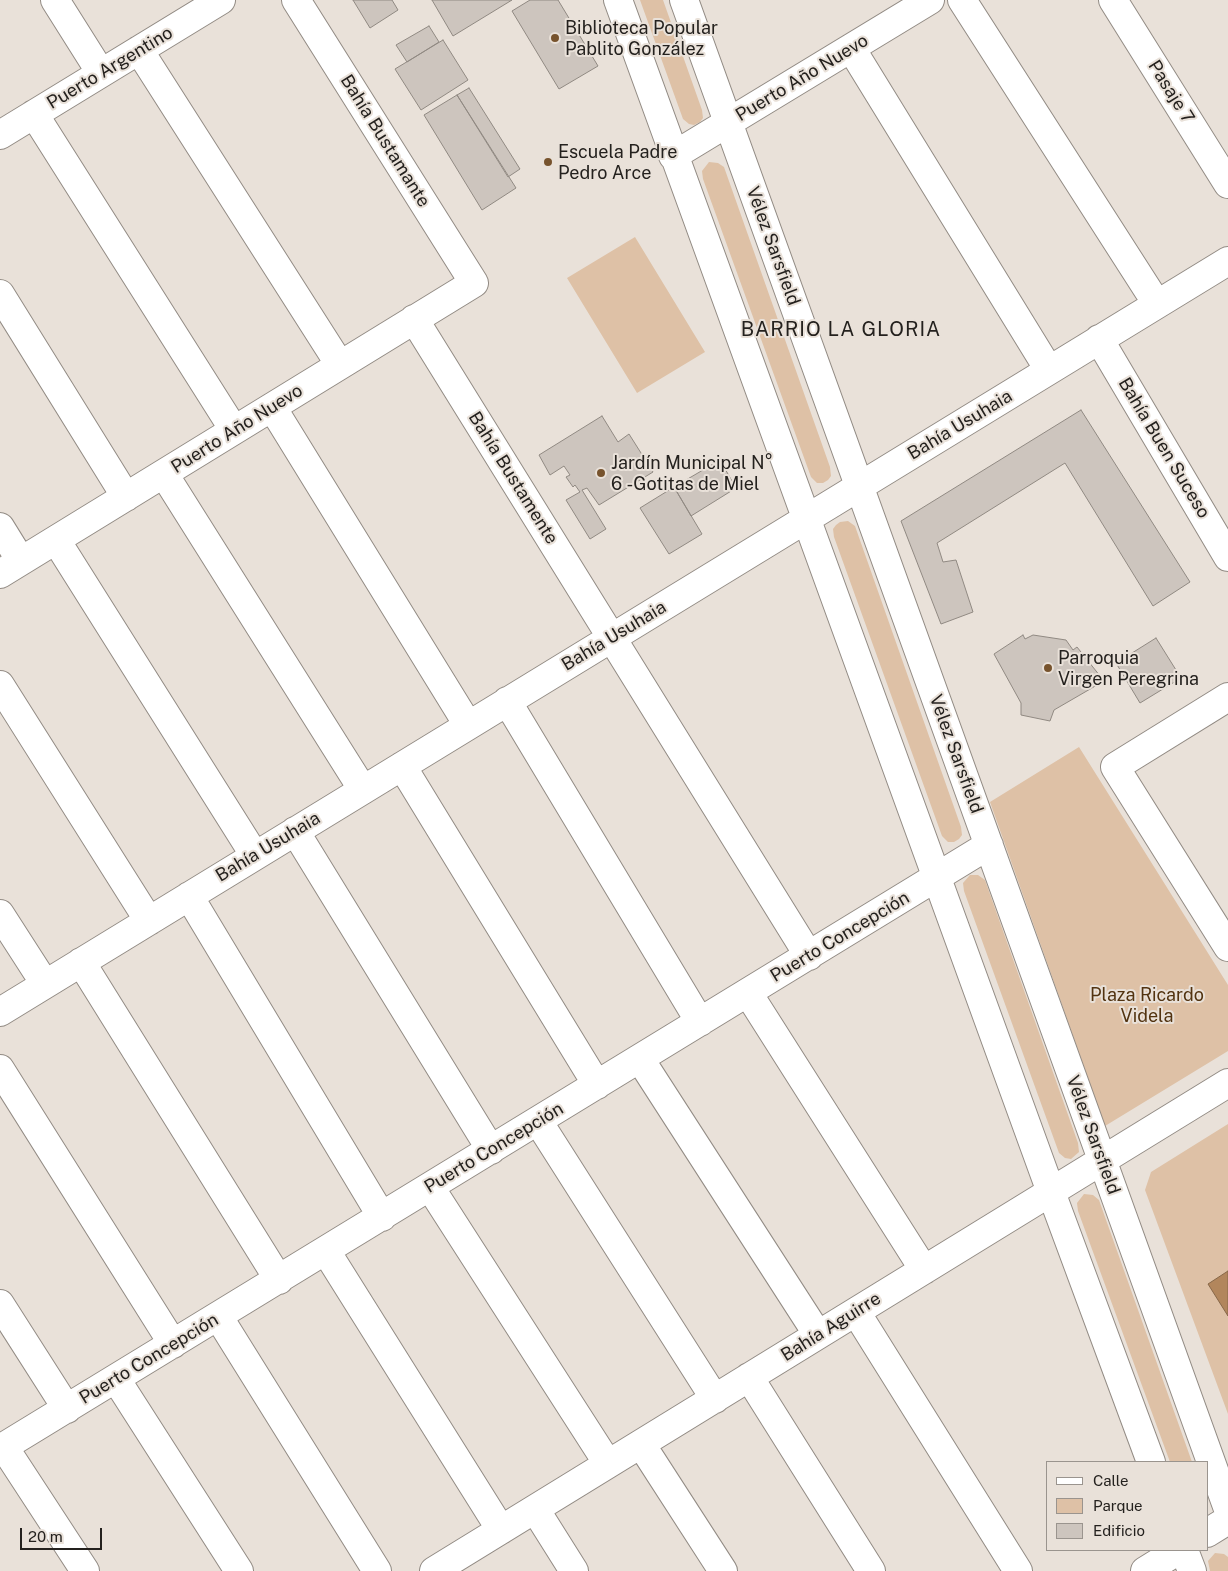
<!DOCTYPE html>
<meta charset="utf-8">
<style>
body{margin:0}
#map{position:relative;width:1228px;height:1571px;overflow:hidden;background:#e9e1d9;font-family:"Public Sans",sans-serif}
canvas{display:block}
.legend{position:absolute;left:1046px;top:1461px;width:162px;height:90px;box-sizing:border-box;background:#e9e1d9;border:1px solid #9a948e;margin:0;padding:6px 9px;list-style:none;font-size:15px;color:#24211e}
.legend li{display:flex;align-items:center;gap:10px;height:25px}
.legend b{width:25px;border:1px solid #9a948e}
.scale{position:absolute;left:20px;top:1528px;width:82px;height:22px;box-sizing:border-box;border:2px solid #24211e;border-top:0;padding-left:6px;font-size:15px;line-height:18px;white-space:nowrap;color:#24211e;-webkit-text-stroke:4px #e9e1d9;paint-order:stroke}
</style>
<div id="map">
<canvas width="1228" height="1571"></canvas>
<ul class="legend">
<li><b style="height:6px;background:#fff"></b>Calle</li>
<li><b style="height:14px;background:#dec1a6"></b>Parque</li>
<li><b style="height:14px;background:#cdc5be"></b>Edificio</li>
</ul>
<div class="scale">20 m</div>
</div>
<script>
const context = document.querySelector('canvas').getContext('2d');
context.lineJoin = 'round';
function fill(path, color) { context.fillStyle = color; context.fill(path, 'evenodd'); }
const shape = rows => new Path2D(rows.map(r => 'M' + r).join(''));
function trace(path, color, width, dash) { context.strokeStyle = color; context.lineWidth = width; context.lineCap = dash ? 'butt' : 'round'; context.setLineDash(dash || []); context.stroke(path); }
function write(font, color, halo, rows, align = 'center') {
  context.font = font + ' "Public Sans",sans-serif'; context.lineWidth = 4; context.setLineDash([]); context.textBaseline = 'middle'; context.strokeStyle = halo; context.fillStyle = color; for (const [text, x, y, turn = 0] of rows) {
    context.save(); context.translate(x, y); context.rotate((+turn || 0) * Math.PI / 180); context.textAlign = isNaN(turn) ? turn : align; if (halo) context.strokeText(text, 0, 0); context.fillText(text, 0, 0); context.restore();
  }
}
fill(shape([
 [640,0,663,0,702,110,703,118,700,122,694,125,689,124,683,119],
 [709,162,718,163,724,167,830,467,831,476,828,480,823,483,817,483,811,477,703,179,702,171],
 [635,237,705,352,637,393,567,278],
 [848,521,855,526,961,827,962,835,959,839,954,842,948,842,942,836,834,537,833,529,836,525,840,522],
 [1079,747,1228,985,1228,1051,1105,1126,990,802],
 [970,875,978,875,985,880,1078,1143,1079,1152,1071,1159,1065,1158,1059,1153,964,891,963,883],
 [1228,1124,1228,1414,1145,1190,1151,1172],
 [1084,1194,1093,1195,1099,1200,1192,1462,1170,1462,1078,1211,1077,1203],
 [1215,1553,1224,1554,1228,1557,1228,1571,1210,1571,1208,1561]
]), '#dec1a6');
const water = shape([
 [1228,1271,1228,1316,1208,1284,1228,1271]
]);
fill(water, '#b2865c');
trace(water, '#876849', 1);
const building = shape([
 [353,0,392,0,398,10,370,28,353,0],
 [432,0,512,0,453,36,432,0],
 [530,0,558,0,598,66,559,89,512,11,530,0],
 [429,26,439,42,407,62,396,45,429,26],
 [443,40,468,80,421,110,395,69,443,40],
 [469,88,520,169,508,177,457,95,469,88],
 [457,95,516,188,482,210,424,115,457,95],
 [1081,410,1190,582,1153,606,1065,463,937,543,943,562,956,560,973,612,941,624,901,521,1081,410],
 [602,416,618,442,629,434,653,472,599,505,587,488,582,490,606,529,590,539,566,500,580,492,575,485,573,487,566,477,570,475,564,466,550,475,539,455,602,416],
 [720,460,736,488,691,516,674,487,720,460],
 [674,487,702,534,669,554,640,508,674,487],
 [1023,635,1025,639,1033,635,1066,640,1073,650,1077,647,1104,681,1054,710,1050,721,1021,715,1021,703,994,654,1023,635],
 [1156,638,1181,678,1140,703,1116,663,1156,638]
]);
fill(building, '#cdc5be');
trace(building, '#908982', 1);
const minor = shape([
 [55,0,101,73],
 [618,0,1051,1192,1151,1462],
 [684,0,1228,1509],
 [962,0,1157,304],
 [1113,0,1228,184],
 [851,48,1049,370],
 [139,50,340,365],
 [34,114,234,430],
 [0,135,221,0],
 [673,156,930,0],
 [0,294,126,497],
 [414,319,809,956],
 [1099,339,1228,557],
 [272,407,468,725],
 [164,474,363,790],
 [0,527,21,561],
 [56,540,255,856],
 [0,574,474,283,296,0],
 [0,685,149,921],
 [1228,697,1115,767,1228,947],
 [507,701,700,1022],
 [402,766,597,1085],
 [295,831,491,1150],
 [189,896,382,1217],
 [0,914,45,984],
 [81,962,279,1280],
 [748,993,924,1270],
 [0,1012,1228,261],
 [640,1059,818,1335],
 [0,1069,173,1344],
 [538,1121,715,1399],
 [430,1187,608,1464],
 [326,1251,501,1530],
 [0,1304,67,1409],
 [856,1312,1018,1571],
 [218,1316,377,1571],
 [749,1377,871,1571],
 [116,1379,239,1571],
 [641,1444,723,1571],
 [4,1447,85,1571],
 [0,1449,989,845],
 [535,1509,574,1571],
 [1207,1533,1228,1520],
 [1184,1550,1192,1571],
 [434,1571,1228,1083],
 [1145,1571,1179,1550]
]);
trace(minor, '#928b84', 30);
trace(minor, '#fff', 28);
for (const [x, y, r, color] of [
 [555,38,5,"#77532d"],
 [548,162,5,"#77532d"],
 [601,473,5,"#77532d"],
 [1048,668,5,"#77532d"]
]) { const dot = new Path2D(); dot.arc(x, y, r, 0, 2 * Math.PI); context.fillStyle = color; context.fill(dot); trace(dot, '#e9e1d9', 2); }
write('18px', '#24211e', '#e9e1d9', [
 ["Biblioteca Popular",565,28],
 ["Pablito González",565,49],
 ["Escuela Padre",558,152],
 ["Pedro Arce",558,173],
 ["Jardín Municipal N°",611,463],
 ["6 -Gotitas de Miel",611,484],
 ["Parroquia",1058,658],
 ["Virgen Peregrina",1058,679]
], 'left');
write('18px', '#24211e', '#e9e1d9', [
 ["Puerto Argentino",110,68,-31],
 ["Puerto Año Nuevo",802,78,-31],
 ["Pasaje 7",1171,92,58],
 ["Bahía Bustamante",385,141,58],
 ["Vélez Sarsfield",773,246,70],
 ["Bahía Usuhaia",960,425,-31],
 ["Puerto Año Nuevo",237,429,-32],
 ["Bahía Buen Suceso",1164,448,59],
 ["Bahía Bustamente",513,478,58],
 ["Bahía Usuhaia",614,636,-31],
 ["Vélez Sarsfield",956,754,70],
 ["Bahía Usuhaia",268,847,-31],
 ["Puerto Concepción",840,937,-31],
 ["Vélez Sarsfield",1093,1135,70],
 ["Puerto Concepción",494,1148,-31],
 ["Bahía Aguirre",831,1327,-32],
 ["Puerto Concepción",149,1359,-31]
]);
write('18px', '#523310', '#e9e1d9', [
 ["Plaza Ricardo",1147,995],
 ["Videla",1147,1016]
]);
context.letterSpacing = '1px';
write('20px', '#24211e', '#e9e1d9', [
 ["BARRIO LA GLORIA",841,330]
]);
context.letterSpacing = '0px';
</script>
